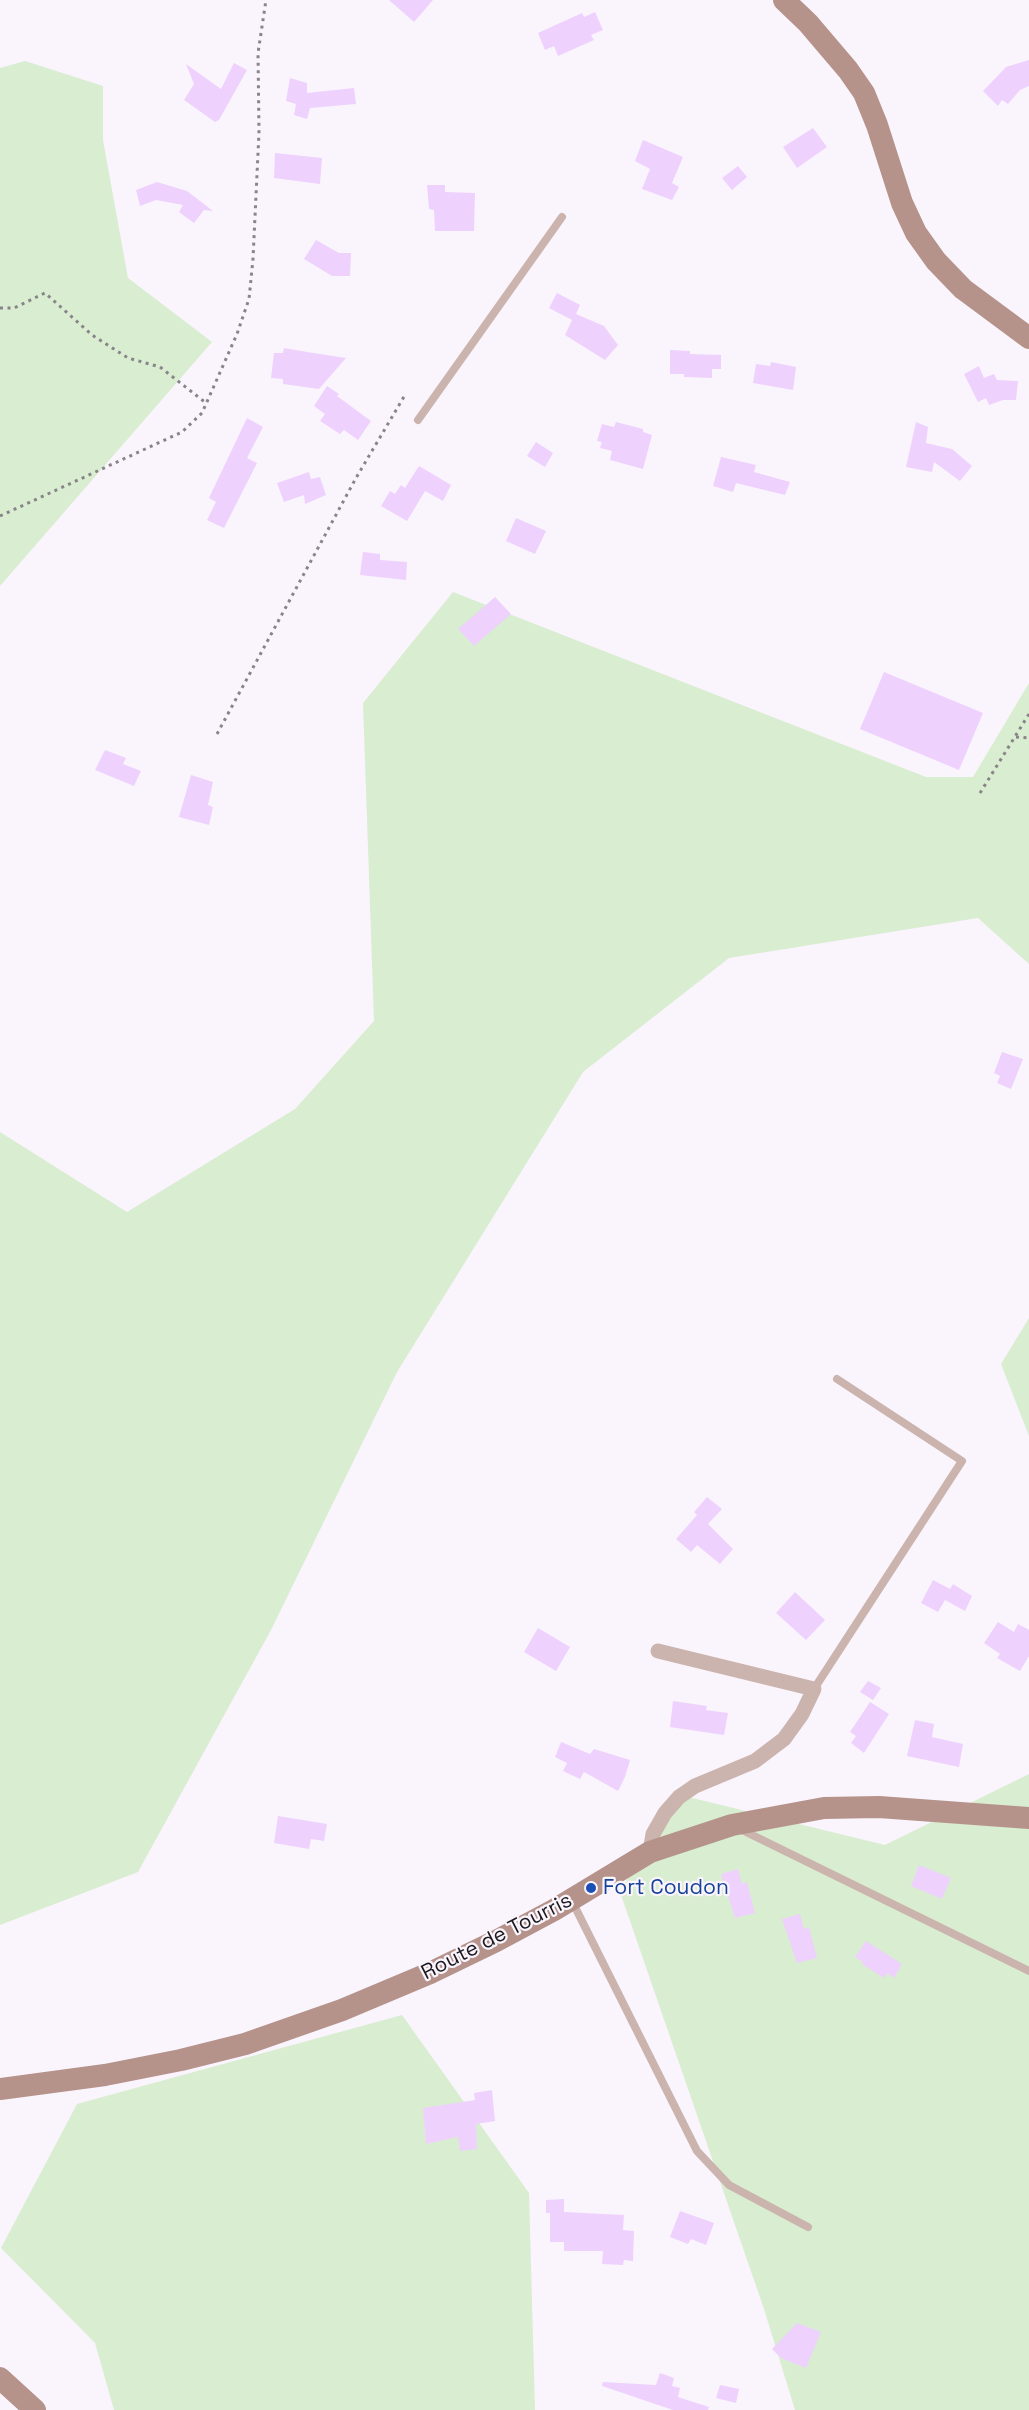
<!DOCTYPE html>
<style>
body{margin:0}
canvas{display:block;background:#faf4fd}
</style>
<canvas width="1029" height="2410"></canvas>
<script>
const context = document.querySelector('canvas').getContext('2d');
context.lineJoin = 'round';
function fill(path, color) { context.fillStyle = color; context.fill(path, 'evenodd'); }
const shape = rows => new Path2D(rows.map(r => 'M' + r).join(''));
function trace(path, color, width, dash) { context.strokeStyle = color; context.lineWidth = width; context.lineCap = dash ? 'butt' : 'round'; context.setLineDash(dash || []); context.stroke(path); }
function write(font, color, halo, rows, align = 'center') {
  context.font = font + ' "Space Grotesk",sans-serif'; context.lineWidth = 4.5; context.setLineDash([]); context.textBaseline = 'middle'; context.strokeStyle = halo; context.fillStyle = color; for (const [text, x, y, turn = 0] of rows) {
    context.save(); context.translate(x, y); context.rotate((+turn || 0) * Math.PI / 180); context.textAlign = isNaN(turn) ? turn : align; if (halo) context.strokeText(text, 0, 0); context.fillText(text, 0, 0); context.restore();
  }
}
fill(shape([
 [25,61,103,86,103,140,128,278,212,342,0,586,0,68],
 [453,592,926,777,973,777,1029,683,1029,964,978,918,729,958,583,1072,397,1372,271,1630,138,1872,0,1925,0,1132,127,1212,295,1109,374,1021,363,703],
 [1029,1318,1029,1436,1001,1364],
 [1029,1774,1029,2410,795,2410,764,2309,620,1892,676,1794,885,1845],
 [402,2015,529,2193,535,2410,114,2410,95,2343,1,2248,77,2104]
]), '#d9edd1');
fill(shape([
 [389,0,433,0,414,22],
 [595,12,603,30,591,35,594,40,558,56,554,46,545,50,538,33,582,13,584,17],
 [1029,60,1029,86,1020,90,1008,104,1002,100,998,106,983,91,1006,67],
 [234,63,247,70,219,120,215,122,184,100,194,84,186,64,221,89],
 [290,78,307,83,307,93,354,88,356,104,310,108,307,119,294,115,296,104,286,101],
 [813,128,827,147,797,168,783,147],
 [643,140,683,157,672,183,679,187,672,200,642,189,650,169,635,161],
 [275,153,322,158,320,184,274,178],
 [738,166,747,177,732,190,722,178],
 [157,182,187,191,213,211,204,210,194,223,179,212,183,205,156,200,140,206,136,190],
 [427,185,445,185,445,192,475,193,474,231,435,231,434,210,429,209],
 [316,240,339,253,351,253,350,276,332,276,304,259],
 [557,293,580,305,576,314,604,326,618,345,605,360,565,335,572,320,549,308],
 [284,348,307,352,346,358,319,389,283,384,283,379,271,378,274,353,283,353],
 [670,350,690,351,690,354,721,355,721,369,712,369,712,378,684,377,684,374,670,374],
 [771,362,796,367,793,390,753,383,756,364,770,366],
 [979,366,984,378,994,374,997,380,1018,381,1016,400,1003,400,989,405,986,398,978,402,964,374],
 [327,386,339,394,337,396,371,421,358,440,344,430,340,434,320,421,325,414,314,406],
 [247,418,263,427,247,458,257,463,224,528,207,520,216,502,209,498],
 [616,422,643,429,643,432,652,435,643,469,610,460,612,451,600,448,602,442,597,441,602,424,614,427],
 [916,422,928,427,926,443,952,449,972,466,960,481,934,462,932,472,906,467],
 [536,442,553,453,545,467,527,456],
 [721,457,756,465,754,472,790,482,785,495,736,483,733,492,713,486],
 [419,466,451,485,443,501,425,491,407,521,381,506,390,491,395,494,401,485,405,488],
 [309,472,311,479,320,477,326,495,305,504,304,495,284,502,277,483],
 [516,518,546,531,535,554,506,541],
 [363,552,380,554,380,560,407,562,406,580,360,575],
 [495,597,511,614,474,646,458,629],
 [884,672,983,713,959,770,860,729],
 [105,750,126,758,123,764,141,771,134,786,95,770],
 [191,775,213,782,208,805,213,807,209,825,179,817],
 [1002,1052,1023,1059,1011,1089,997,1083,1000,1076,994,1073],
 [707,1497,722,1509,708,1524,733,1549,720,1564,697,1545,691,1552,676,1539,697,1515,694,1512],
 [933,1580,950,1589,953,1584,972,1596,965,1611,945,1600,938,1612,921,1603],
 [795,1592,825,1620,806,1640,776,1613],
 [998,1622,1014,1632,1018,1624,1029,1630,1029,1656,1020,1671,997,1658,1000,1654,984,1643],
 [538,1628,570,1647,556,1671,524,1652],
 [868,1681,881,1688,873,1700,860,1692],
 [673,1701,707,1706,706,1710,728,1713,724,1735,670,1727],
 [870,1702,889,1714,864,1753,851,1743,856,1736,850,1732],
 [915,1720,934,1724,932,1737,963,1744,959,1767,907,1756],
 [561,1742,590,1754,594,1749,630,1760,625,1777,618,1791,584,1772,580,1779,563,1771,567,1763,555,1757],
 [278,1816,327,1824,324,1841,311,1839,309,1849,274,1843],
 [919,1865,951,1878,942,1899,911,1886],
 [738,1869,742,1884,747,1882,755,1913,735,1918,721,1874],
 [800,1914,804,1929,809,1927,817,1958,797,1963,782,1919],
 [866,1941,902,1964,894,1978,887,1973,884,1978,862,1964,863,1962,855,1957],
 [492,2090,495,2121,476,2124,477,2149,460,2151,458,2137,426,2144,423,2108,475,2100,474,2093],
 [564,2199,564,2212,624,2215,623,2230,634,2231,633,2261,624,2260,623,2265,602,2264,603,2251,564,2251,564,2242,550,2242,550,2213,546,2213,546,2200],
 [680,2211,714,2223,706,2245,691,2239,688,2244,670,2237],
 [797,2323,821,2332,806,2368,781,2358,772,2349],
 [660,2373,674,2378,672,2386,680,2388,678,2397,709,2407,708,2410,673,2410,602,2386,603,2382,656,2385],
 [720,2385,739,2389,736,2403,716,2398]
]), '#eed2fd');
trace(shape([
 [0,308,14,308,45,293,92,335,128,358,160,367,206,403],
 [0,516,182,432,202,413,237,334,249,299,253,259,259,132,258,53,266,0],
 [217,734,356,478,405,395],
 [1016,737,1029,738],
 [980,793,1029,714]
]), '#88848a', 3, [3, 4.5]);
trace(shape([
 [418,420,562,217],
 [814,1689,962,1461,837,1379],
 [742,1830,1029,1971],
 [572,1901,697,2151,729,2185,808,2227]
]), '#ccb4ae', 8);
trace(shape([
 [650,1852,653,1834,665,1813,679,1797,695,1786,755,1761,784,1739,802,1714,814,1689,658,1651]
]), '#ccb4ae', 15);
trace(shape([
 [784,0,808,23,848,70,864,93,877,125,902,203,916,233,936,261,963,289,1029,338],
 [0,2089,105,2075,181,2060,245,2044,342,2010,430,1973,496,1941,554,1910,650,1852,732,1825,824,1808,879,1807,1029,1818],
 [0,2378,35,2410]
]), '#b6938a', 22);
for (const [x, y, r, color] of [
 [591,1888,6,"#1a4fb4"]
]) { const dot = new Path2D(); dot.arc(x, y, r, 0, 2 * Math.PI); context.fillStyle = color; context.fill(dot); trace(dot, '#faf4fd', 2); }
write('21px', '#164399', '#faf4fd', [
 ["Fort Coudon",603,1888]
], 'left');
write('21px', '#1b191c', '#faf4fd', [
 ["Route de Tourris",497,1937,-27]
]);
</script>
